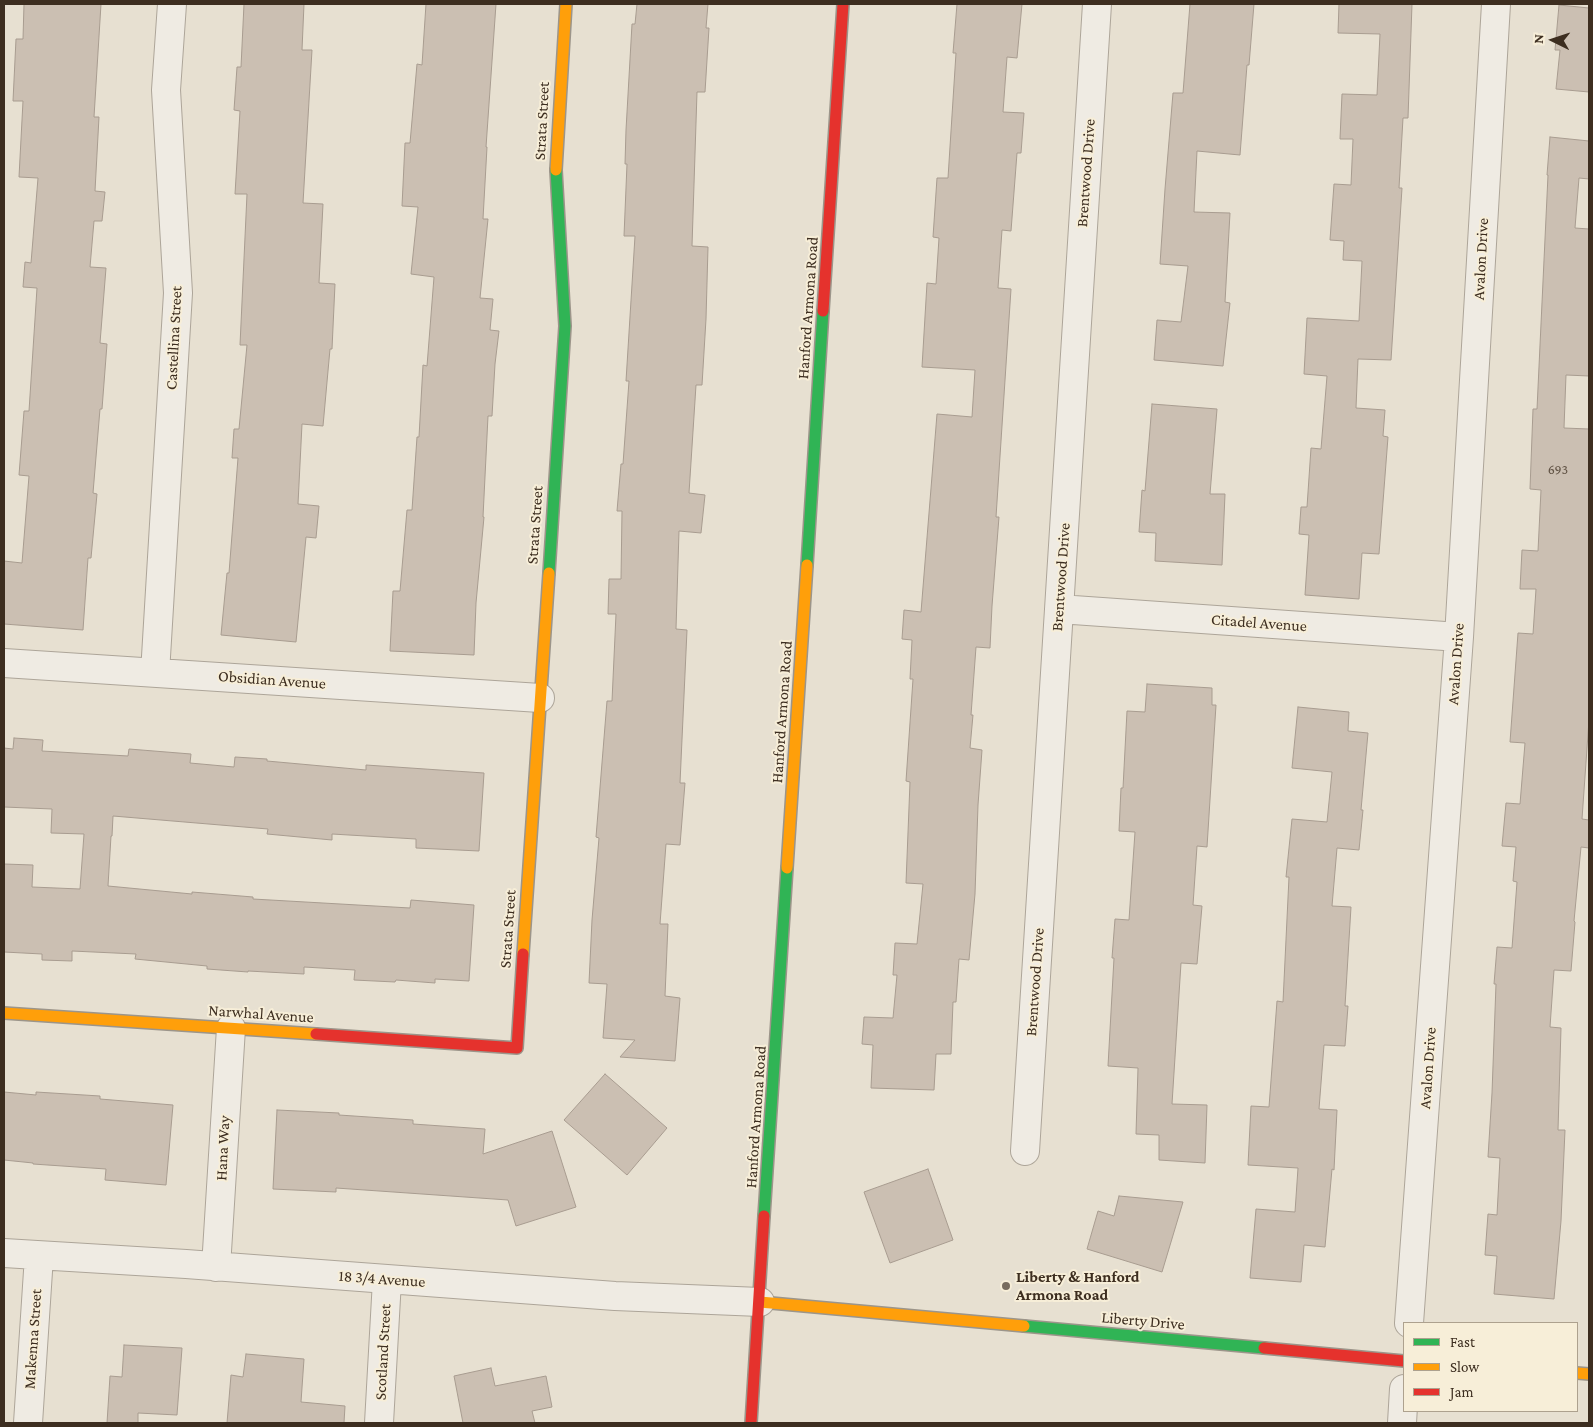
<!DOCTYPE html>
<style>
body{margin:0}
#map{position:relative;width:1593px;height:1427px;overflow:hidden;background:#e7e0d1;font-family:"Crimson Pro",serif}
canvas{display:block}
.frame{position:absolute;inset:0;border:5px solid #3d2e20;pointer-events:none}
.legend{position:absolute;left:1403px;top:1322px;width:175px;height:90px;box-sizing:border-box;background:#f7eed8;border:1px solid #ada18e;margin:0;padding:6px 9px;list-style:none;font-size:15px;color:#3d2e20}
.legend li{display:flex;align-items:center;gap:10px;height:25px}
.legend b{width:25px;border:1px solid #ada18e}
.north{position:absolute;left:1528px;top:15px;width:50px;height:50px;-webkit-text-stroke:4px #f7eed8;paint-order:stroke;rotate:274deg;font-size:14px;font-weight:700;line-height:20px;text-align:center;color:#3d2e20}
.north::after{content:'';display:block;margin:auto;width:18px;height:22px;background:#3d2e20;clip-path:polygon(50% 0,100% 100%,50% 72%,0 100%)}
</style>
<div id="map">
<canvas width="1593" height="1427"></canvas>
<div class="frame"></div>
<ul class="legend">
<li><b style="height:6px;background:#30b455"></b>Fast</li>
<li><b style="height:6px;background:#ff9f0a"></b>Slow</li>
<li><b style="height:6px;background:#e5322d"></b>Jam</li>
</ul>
<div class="north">N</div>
</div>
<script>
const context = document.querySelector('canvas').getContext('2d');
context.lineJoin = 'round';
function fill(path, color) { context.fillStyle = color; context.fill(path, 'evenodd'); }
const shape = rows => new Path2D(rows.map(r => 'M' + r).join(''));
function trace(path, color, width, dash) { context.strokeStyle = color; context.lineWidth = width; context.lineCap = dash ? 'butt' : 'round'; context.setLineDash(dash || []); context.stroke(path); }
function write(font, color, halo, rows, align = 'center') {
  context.font = font + ' "Crimson Pro",serif'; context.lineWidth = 4; context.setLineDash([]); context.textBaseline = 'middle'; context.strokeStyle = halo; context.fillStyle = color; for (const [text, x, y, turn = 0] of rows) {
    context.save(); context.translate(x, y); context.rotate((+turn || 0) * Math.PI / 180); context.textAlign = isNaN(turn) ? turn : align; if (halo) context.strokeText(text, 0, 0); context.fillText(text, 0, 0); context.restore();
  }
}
const building = shape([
 [24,4,101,4,94,117,99,117,95,191,105,192,102,221,94,221,90,267,106,268,100,343,107,344,102,409,100,409,93,493,97,494,91,558,88,558,83,630,4,624,4,561,22,563,29,476,19,475,24,411,29,411,37,288,23,287,25,262,31,263,38,178,19,177,23,101,13,101,16,39,23,39,24,4],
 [244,4,304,4,302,50,312,50,303,203,323,204,319,283,335,284,332,349,330,349,323,426,302,424,298,504,319,506,316,538,306,537,296,642,221,635,227,573,229,573,238,458,232,458,234,429,239,429,247,345,240,345,247,194,235,194,240,111,234,110,237,67,241,67,244,4],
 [426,4,496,4,486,147,487,147,483,219,488,219,480,298,493,299,490,330,499,331,495,364,492,416,488,416,483,517,484,517,476,603,474,655,390,651,393,591,400,591,407,510,412,510,417,437,419,437,423,365,427,366,434,277,411,274,418,207,402,206,405,143,410,143,417,64,422,65,426,4],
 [637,4,708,4,706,28,709,28,705,92,697,92,692,246,708,247,706,319,702,385,696,385,689,493,705,495,701,533,679,531,676,629,687,630,680,783,685,783,680,845,666,844,660,924,668,924,665,996,680,998,675,1061,620,1057,635,1040,603,1038,607,984,589,983,592,920,599,838,596,837,607,701,612,701,616,614,608,614,609,579,621,579,622,511,617,511,621,464,623,464,629,381,626,381,635,236,624,236,627,164,625,164,626,130,632,24,635,24,637,4],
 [957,4,1022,4,1017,58,1007,57,1003,112,1024,113,1021,153,1017,153,1011,231,1002,230,998,288,1011,289,996,517,999,517,992,606,990,648,976,647,971,715,973,715,970,748,982,750,978,805,975,894,969,960,959,959,956,1002,953,1002,951,1054,936,1054,934,1090,871,1088,873,1045,862,1044,864,1017,893,1018,897,975,893,975,895,943,917,944,923,884,906,883,910,782,906,781,913,679,910,679,912,640,902,639,904,610,921,612,937,414,972,417,975,370,922,367,927,283,936,284,939,238,933,237,937,178,948,178,956,53,953,53,957,4],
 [1190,4,1254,4,1249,65,1247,65,1240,155,1197,151,1194,212,1230,213,1225,302,1230,303,1223,366,1154,360,1157,320,1181,322,1188,266,1160,264,1165,189,1173,93,1183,93,1190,4],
 [1339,4,1412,4,1408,118,1403,118,1399,188,1402,188,1391,360,1358,359,1356,408,1385,410,1383,436,1388,437,1379,554,1362,553,1359,599,1305,595,1309,535,1299,534,1301,507,1307,507,1311,448,1321,449,1327,376,1304,374,1307,318,1359,321,1362,261,1343,260,1344,241,1330,240,1334,184,1351,185,1353,139,1340,139,1342,94,1377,95,1380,34,1338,33,1339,4],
 [1559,5,1589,8,1589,92,1556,89,1560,50,1555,50,1559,5],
 [1550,137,1589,141,1589,179,1579,178,1575,228,1589,229,1589,376,1566,375,1564,428,1589,429,1589,720,1582,819,1589,820,1589,848,1581,847,1574,921,1575,922,1571,971,1554,970,1550,1027,1561,1028,1558,1130,1565,1130,1561,1221,1554,1299,1494,1294,1497,1256,1485,1255,1488,1214,1497,1215,1500,1158,1488,1157,1492,1093,1496,984,1494,984,1497,947,1512,948,1517,882,1513,881,1516,847,1502,846,1506,803,1520,804,1525,743,1510,742,1518,633,1533,634,1536,589,1520,589,1522,550,1538,551,1541,490,1530,489,1533,409,1537,409,1548,175,1547,175,1550,137],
 [1152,404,1217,409,1210,494,1225,494,1222,565,1155,561,1156,533,1139,532,1142,490,1145,491,1152,404],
 [1147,684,1212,688,1212,705,1216,705,1207,847,1197,846,1193,905,1202,906,1197,964,1181,963,1172,1104,1207,1105,1205,1163,1159,1160,1159,1135,1136,1134,1138,1068,1108,1066,1114,958,1112,958,1115,919,1129,920,1133,861,1135,832,1119,831,1121,788,1123,788,1127,711,1145,712,1147,684],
 [1298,707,1349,712,1348,731,1368,733,1361,810,1363,810,1359,850,1337,848,1332,906,1351,907,1345,1006,1348,1006,1345,1046,1324,1045,1319,1109,1337,1110,1334,1170,1332,1169,1325,1247,1304,1245,1301,1282,1250,1278,1256,1209,1295,1212,1298,1168,1248,1165,1251,1106,1269,1107,1277,1001,1283,1002,1289,877,1286,877,1292,819,1327,822,1332,772,1292,768,1298,707],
 [14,738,43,740,42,751,128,756,129,749,191,754,190,763,234,767,235,757,267,759,267,761,366,770,366,765,484,773,479,851,416,848,416,839,332,834,332,840,267,834,268,829,113,816,112,836,111,836,108,886,192,894,192,892,253,897,253,899,410,908,411,900,474,905,469,981,435,979,435,983,396,980,395,982,354,980,355,970,304,967,304,974,248,971,248,972,207,969,207,966,135,959,136,954,72,951,72,961,42,960,42,954,4,952,4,864,33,865,32,887,80,889,84,834,51,833,52,809,4,807,4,748,13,749,14,738],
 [605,1074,667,1128,627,1175,564,1120,605,1074],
 [4,1092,36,1095,36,1092,100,1096,100,1099,173,1105,166,1185,105,1180,106,1169,33,1164,33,1163,4,1160,4,1092],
 [277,1110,339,1113,339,1115,413,1120,413,1124,485,1129,483,1154,552,1131,576,1207,516,1226,508,1200,336,1188,336,1192,273,1189,277,1110],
 [928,1169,953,1240,890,1263,864,1192,928,1169],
 [1119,1196,1183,1202,1162,1272,1087,1249,1098,1211,1114,1216,1119,1196],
 [124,1345,182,1348,177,1415,138,1413,138,1423,107,1423,110,1376,122,1377,124,1345],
 [246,1354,304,1359,301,1402,345,1406,344,1423,227,1423,231,1375,243,1377,246,1354],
 [491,1368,495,1386,546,1376,552,1407,532,1411,535,1423,463,1423,454,1376,491,1368]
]);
fill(building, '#cbbfb2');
trace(building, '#a89c90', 1);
const street = shape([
 [1059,609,1459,637],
 [4,663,540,698],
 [155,673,178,293,166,90,172,4],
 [1025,1151,1097,4],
 [4,1253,186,1264,615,1296,760,1302],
 [216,1267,231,1028],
 [1409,1323,1459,637,1496,4],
 [28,1423,39,1256],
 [379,1423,387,1280],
 [1402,1423,1404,1389]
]);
const fast = shape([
 [807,565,823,311],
 [549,573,565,326,556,170],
 [764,1216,787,868],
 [1024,1326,1264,1348]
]);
const slow = shape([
 [556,170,566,4],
 [787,868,807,565],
 [523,954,549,573],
 [4,1013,316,1034],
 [760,1302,1024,1326],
 [1577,1373,1589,1374]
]);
const jam = shape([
 [823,311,843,4],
 [316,1034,517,1048,523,954],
 [1264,1348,1404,1361],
 [751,1423,764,1216]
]);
trace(street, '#ada599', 30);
trace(fast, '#9c958a', 14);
trace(slow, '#9c958a', 14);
trace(jam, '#9c958a', 14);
trace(street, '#efebe3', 28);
trace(fast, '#30b455', 11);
trace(slow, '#ff9f0a', 11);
trace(jam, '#e5322d', 11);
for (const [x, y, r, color] of [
 [1006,1286,5,"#786c5e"]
]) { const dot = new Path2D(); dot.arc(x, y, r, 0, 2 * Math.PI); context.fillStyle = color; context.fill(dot); trace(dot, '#f7eed8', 2); }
write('14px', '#605244', null, [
 ["693",1558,470]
]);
write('16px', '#3d2e20', '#f7eed8', [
 ["Strata Street",542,121,-87],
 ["Brentwood Drive",1086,173,-86],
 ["Avalon Drive",1481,259,-87],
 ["Hanford Armona Road",808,308,-86],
 ["Castellina Street",174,338,-87],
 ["Strata Street",535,525,-86],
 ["Brentwood Drive",1061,577,-86],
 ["Citadel Avenue",1259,623,4],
 ["Avalon Drive",1456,664,-86],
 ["Obsidian Avenue",272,680,4],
 ["Hanford Armona Road",782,712,-86],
 ["Strata Street",508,929,-86],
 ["Brentwood Drive",1035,982,-86],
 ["Narwhal Avenue",261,1014,4],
 ["Avalon Drive",1428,1068,-86],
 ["Hanford Armona Road",756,1117,-86],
 ["Hana Way",223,1148,-87],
 ["18 3/4 Avenue",382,1279,4],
 ["Liberty Drive",1143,1321,5],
 ["Makenna Street",33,1339,-86],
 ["Scotland Street",383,1352,-87]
]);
write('bold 16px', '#3d2e20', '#f7eed8', [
 ["Liberty & Hanford",1016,1277],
 ["Armona Road",1016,1295]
], 'left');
</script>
